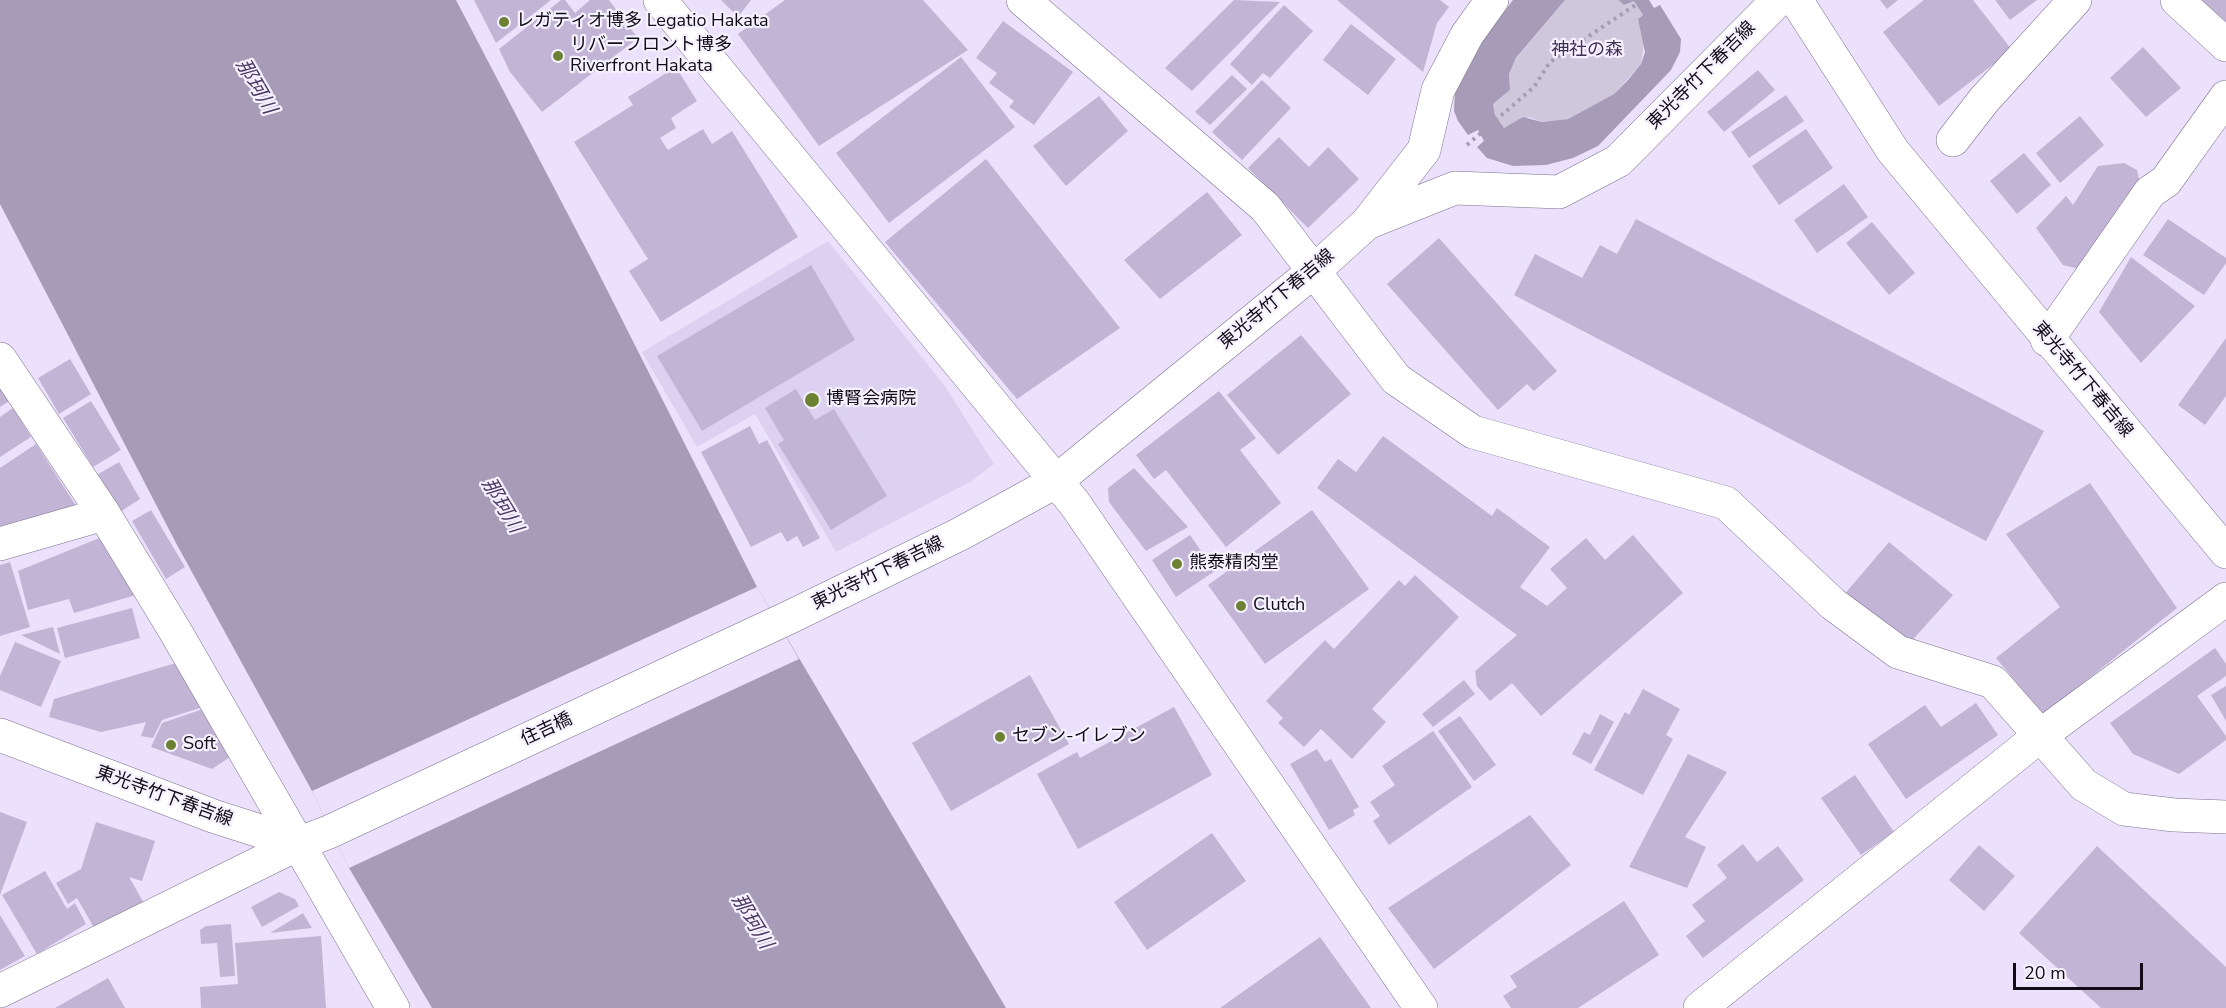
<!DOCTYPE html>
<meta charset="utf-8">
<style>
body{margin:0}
#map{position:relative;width:2226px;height:1008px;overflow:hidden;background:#ebe1fd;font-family:"Nunito Sans",sans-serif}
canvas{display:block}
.scale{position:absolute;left:2013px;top:963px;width:130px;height:27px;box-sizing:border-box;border:3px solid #110c17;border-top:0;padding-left:8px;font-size:18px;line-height:21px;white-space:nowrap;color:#110c17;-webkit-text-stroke:4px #f6f1ff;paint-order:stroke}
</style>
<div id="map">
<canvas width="2226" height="1008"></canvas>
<div class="scale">20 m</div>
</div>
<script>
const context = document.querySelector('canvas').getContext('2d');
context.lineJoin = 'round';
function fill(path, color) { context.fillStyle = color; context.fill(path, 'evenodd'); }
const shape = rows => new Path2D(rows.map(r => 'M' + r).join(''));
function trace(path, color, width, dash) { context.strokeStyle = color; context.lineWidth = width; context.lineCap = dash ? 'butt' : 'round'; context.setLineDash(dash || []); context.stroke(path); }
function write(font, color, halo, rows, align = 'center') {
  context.font = font + ' "Nunito Sans","Noto Sans JP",sans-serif'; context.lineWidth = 4.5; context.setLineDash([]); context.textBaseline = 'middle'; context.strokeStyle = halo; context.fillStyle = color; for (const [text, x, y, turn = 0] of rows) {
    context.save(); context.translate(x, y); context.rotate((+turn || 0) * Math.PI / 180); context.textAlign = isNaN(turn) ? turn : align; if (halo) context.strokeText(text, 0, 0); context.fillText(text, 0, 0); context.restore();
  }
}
fill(shape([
 [828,241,945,386,994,464,970,482,836,552,755,414,697,447,642,352]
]), '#ddd1f1');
fill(shape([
 [1565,0,1618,0,1624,5,1634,0,1643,15,1638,19,1644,43,1641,64,1614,94,1568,119,1542,122,1529,117,1504,128,1495,115,1493,104,1510,90,1509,74,1516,59]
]), '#cfc7dc');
fill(shape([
 [0,0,456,0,595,266,757,587,1006,1008,432,1008,349,868,312,791,176,543,0,204],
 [1513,0,1565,0,1516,58,1509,74,1510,90,1493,104,1495,115,1504,128,1523,117,1542,122,1568,119,1614,94,1628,80,1641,64,1645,52,1638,19,1643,15,1634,1,1624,5,1618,0,1649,0,1654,8,1660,5,1681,39,1680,52,1671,70,1598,146,1573,158,1546,165,1513,166,1487,158,1477,147,1484,141,1478,130,1468,135,1458,121,1454,111,1455,90,1471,56]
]), '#a69cb7');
fill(shape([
 [757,587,799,659,349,868,312,791]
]), '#ebe1fd');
fill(shape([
 [474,0,551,0,496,43],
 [561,0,565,0,575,13,590,0,609,0,638,38,542,112,510,72,499,49],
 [721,0,751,0,738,17],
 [785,0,923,0,968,50,819,146,738,34],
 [1234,0,1280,2,1192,91,1165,68],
 [1337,0,1440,0,1449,7,1437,23,1423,72],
 [1880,0,1898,0,1887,9],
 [1924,0,1973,0,2012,50,1939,106,1883,32],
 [1995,0,2037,0,2010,20],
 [2188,0,2226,0,2226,36],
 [1284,5,1313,31,1270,78,1263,73,1252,85,1230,64],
 [1003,21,1073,72,1034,125,1009,107,1014,101,989,83,997,73,976,58],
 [1351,24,1396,59,1368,95,1323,60],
 [2143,47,2181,88,2146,117,2110,78],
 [961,57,1015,127,889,223,836,153],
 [676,67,697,101,671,118,676,128,660,138,668,150,703,129,712,144,732,131,798,237,661,322,629,271,648,259,574,142,633,105,628,97],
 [1758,70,1775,90,1724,132,1707,112],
 [1232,75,1247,89,1210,125,1195,112],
 [1262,80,1291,108,1242,160,1212,132],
 [1786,95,1804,121,1749,158,1731,132],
 [1099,96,1128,131,1066,186,1033,146],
 [2080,116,2104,145,2060,183,2036,153],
 [1806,129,1833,168,1779,205,1752,166],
 [1279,137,1309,167,1328,147,1359,179,1308,228,1248,168],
 [2024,153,2051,185,2017,214,1990,181],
 [986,159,1120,328,1017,399,885,242],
 [2124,163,2137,170,2141,188,2083,270,2063,265,2036,228,2066,196,2073,205,2098,166],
 [1844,184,1868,217,1817,253,1794,220],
 [1207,192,1242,235,1160,299,1124,260],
 [1636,219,2044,431,1986,541,1514,295,1535,254,1582,278,1600,245,1617,254],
 [2168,219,2226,258,2226,263,2204,295,2143,255],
 [1872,222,1915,273,1889,295,1846,243],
 [1439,238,1557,371,1534,391,1527,384,1498,410,1387,284],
 [2131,257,2195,306,2141,363,2099,312],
 [811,265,855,340,702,431,657,356],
 [1301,335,1351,394,1278,455,1227,395],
 [2226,338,2226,396,2205,425,2178,405],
 [70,359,91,394,59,414,38,378],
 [0,378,14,398,0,407],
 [796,389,815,420,834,409,887,496,831,530,778,444,784,440,765,408],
 [1219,391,1256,438,1240,450,1281,503,1226,547,1166,470,1154,479,1136,455],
 [91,401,121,450,93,467,63,418],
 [13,408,31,437,0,457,0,417],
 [750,426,759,444,767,440,820,538,803,547,797,536,787,542,781,532,751,547,701,452],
 [1383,436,1492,516,1497,508,1550,547,1520,587,1547,606,1567,588,1550,569,1586,538,1605,560,1633,535,1683,593,1541,716,1512,683,1490,701,1477,686,1475,671,1517,635,1317,488,1338,459,1356,472],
 [36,444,78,509,0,533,0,468],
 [119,462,140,499,117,514,95,476],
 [1134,468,1188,527,1146,551,1109,502,1108,488],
 [2090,483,2177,608,2043,715,1996,658,2060,607,2006,534],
 [151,510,185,567,166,579,132,521],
 [1312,510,1369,589,1265,664,1208,585],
 [1190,535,1215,571,1176,597,1152,560],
 [102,537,136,595,74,613,69,599,28,610,18,571],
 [1889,542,1953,595,1908,645,1843,596],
 [10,562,30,627,0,636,0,565],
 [1415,575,1459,617,1372,709,1386,722,1352,759,1321,729,1304,747,1278,723,1283,718,1266,701,1325,640,1334,649,1399,580,1405,586],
 [132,608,140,638,65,658,57,628],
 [53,627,60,654,21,635],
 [15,642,61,661,41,707,0,690,0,676],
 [2215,648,2226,664,2226,676,2197,696,2226,736,2226,740,2179,774,2133,754,2110,723],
 [176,663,203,707,162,720,153,738,141,736,146,722,101,732,49,717,54,699],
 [1030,675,1069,744,951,811,912,743],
 [1464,680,1475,694,1433,727,1422,714],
 [2226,686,2226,721,2211,695],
 [1643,689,1680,709,1666,735,1673,739,1643,795,1594,770,1625,712,1629,715],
 [1976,703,1998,735,1906,799,1868,744,1925,705,1941,727],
 [1174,707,1212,775,1078,849,1037,774,1077,752,1080,758],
 [206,708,236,753,212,769,151,747,162,723],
 [1600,714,1614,722,1591,764,1572,754,1584,732,1590,735],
 [1460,716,1496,765,1474,781,1438,731],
 [1433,731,1472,787,1389,845,1373,821,1380,816,1370,802,1395,785,1382,766],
 [1317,749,1325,762,1331,759,1359,807,1353,810,1355,815,1329,830,1290,764],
 [1688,754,1727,772,1685,837,1706,847,1687,888,1629,867],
 [1855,775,1894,832,1861,855,1821,798],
 [0,812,27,822,0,895],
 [1530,815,1571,865,1434,969,1388,908],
 [96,822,155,841,142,881,129,877,145,905,97,933,77,898,68,904,56,883,81,869],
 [1212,833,1246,881,1147,950,1114,902],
 [1743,844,1757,862,1778,846,1804,880,1703,958,1686,936,1705,921,1692,905,1727,878,1717,865],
 [1979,845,2015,876,1984,911,1949,880],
 [2097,846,2226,967,2226,1008,2101,1008,2019,933],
 [45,871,67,909,75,903,86,924,37,954,2,895],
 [279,892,295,899,299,906,262,927,251,907],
 [1624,901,1659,955,1578,1008,1511,1008,1503,996,1517,987,1510,976],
 [303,913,312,928,270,933],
 [0,915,25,956,0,970],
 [231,924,235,976,220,977,217,943,201,944,200,930,206,926],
 [321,936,326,1008,201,1008,200,987,238,984,235,943],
 [1320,937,1371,1008,1220,1008],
 [108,978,125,1008,55,1008]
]), '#c1b4d5');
const minor = shape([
 [660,0,1075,504,1421,1008],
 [1023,0,1265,207,1396,379,1473,432,1726,503,1833,604,1898,652,1993,682,2084,785,2124,809,2174,815,2226,817],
 [2177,0,2226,45],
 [1953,140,1984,100,2075,0],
 [1367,223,1424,150,1438,90,1467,35,1492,0],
 [2047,340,2150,192,2166,181,2226,97],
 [0,359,104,514,174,629,393,1008],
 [0,544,104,514],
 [0,991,300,843],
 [1700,1008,2041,735,2226,599]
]);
const major = shape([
 [1796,0,1893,151,2226,552],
 [0,735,213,816,291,841,300,843,329,832,790,617,960,534,1055,482,1314,271,1367,223,1455,188,1559,192,1618,161,1778,0]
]);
trace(minor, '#7c708e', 34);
trace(major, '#7c708e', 34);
trace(shape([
 [1467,145,1534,87,1550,62,1643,0]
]), '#a59db3', 4, [3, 4.5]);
trace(minor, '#fff', 33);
trace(major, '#fff', 33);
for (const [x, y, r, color] of [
 [504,22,6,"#6c8132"],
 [558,56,6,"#6c8132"],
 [812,400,8,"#6c8132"],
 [1177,564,6,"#6c8132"],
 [1241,606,6,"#6c8132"],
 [1000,737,6,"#6c8132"],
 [171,745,6,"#6c8132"]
]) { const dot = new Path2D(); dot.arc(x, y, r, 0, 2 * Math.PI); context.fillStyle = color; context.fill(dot); trace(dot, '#f6f1ff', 2); }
write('18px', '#110c17', '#f6f1ff', [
 ["レガティオ博多 Legatio Hakata",516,22],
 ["リバーフロント博多",570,46],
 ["Riverfront Hakata",570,67],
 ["博腎会病院",826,400],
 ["熊泰精肉堂",1189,564],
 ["Clutch",1253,606],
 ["セブン-イレブン",1012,737],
 ["Soft",183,745]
], 'left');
write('18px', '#402f57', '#f6f1ff', [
 ["神社の森",1587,51]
]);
write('18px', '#110c17', '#f6f1ff', [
 ["東光寺竹下春吉線",1702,76,-45],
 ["東光寺竹下春吉線",1277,300,-40],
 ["東光寺竹下春吉線",2082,380,50],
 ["東光寺竹下春吉線",878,574,-26],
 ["住吉橋",547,730,-25],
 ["東光寺竹下春吉線",164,797,20]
]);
write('italic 20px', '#4d3c65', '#f6f1ff', [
 ["那珂川",255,87,60],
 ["那珂川",501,506,59],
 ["那珂川",751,922,59]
]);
</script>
